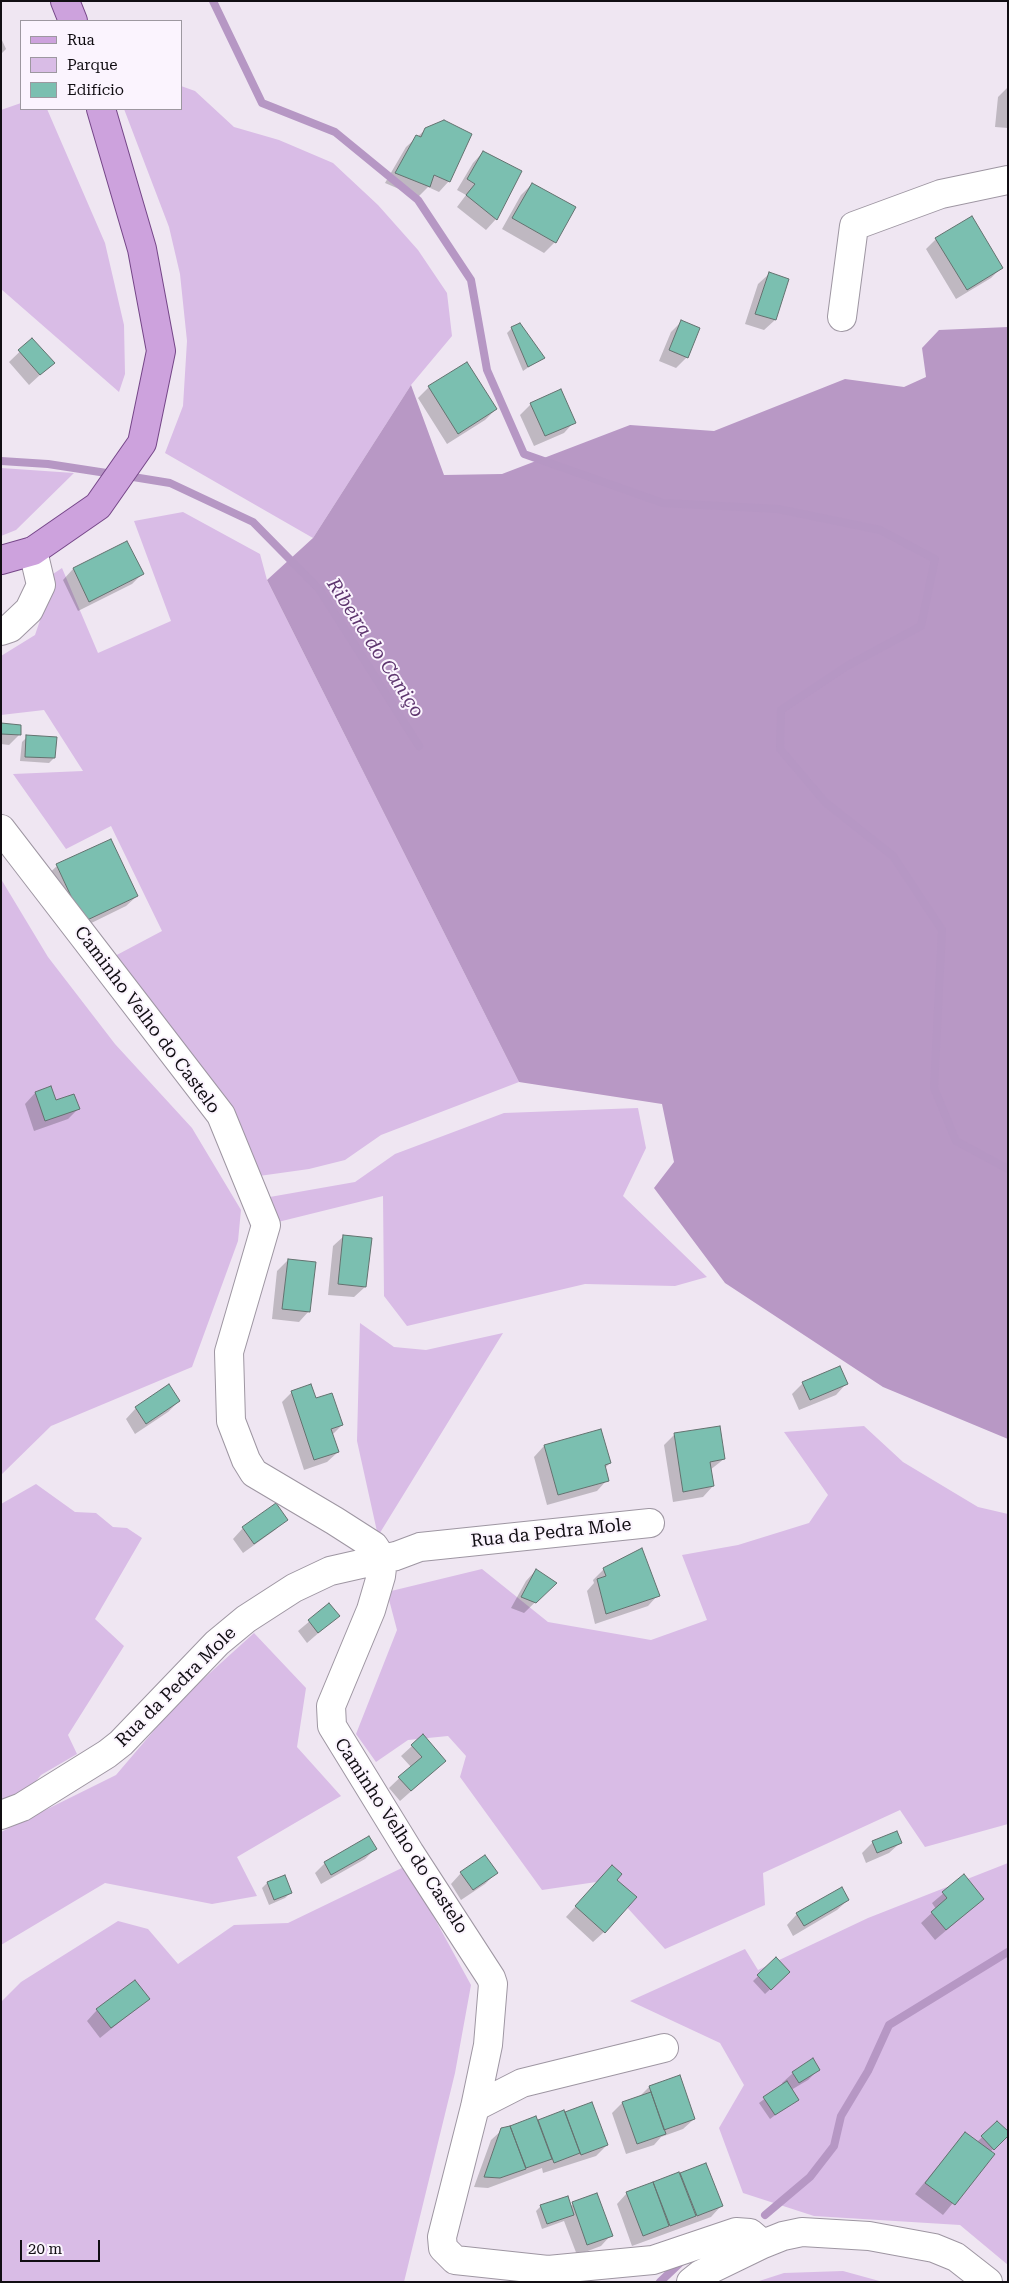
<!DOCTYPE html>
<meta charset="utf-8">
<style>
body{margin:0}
#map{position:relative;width:1009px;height:2283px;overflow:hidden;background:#efe6f2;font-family:"Roboto Serif",serif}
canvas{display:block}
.frame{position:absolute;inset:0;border:2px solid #110e13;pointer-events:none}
.legend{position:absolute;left:20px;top:20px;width:162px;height:90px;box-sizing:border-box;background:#fbf4fe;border:1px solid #9d98a0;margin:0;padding:6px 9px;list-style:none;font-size:15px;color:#110e13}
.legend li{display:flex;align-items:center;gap:10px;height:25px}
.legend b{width:25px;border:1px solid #9d98a0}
.scale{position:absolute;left:20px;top:2240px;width:80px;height:22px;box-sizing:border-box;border:2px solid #110e13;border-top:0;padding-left:6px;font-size:15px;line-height:18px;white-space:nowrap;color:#110e13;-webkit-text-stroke:4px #fbf4fe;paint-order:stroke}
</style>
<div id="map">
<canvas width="1009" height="2283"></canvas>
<div class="frame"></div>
<ul class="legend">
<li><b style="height:6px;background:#cda2dd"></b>Rua</li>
<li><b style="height:14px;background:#d9bce6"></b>Parque</li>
<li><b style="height:14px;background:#7bbfb0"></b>Edifício</li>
</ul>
<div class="scale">20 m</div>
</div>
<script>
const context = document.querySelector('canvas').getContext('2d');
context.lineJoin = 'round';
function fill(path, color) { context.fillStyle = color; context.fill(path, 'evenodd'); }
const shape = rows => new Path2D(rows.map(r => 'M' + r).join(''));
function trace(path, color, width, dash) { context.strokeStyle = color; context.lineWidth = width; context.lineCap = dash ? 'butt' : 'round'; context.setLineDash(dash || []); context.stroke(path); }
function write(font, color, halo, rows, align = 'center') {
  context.font = font + ' "Roboto Serif",serif'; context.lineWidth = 4; context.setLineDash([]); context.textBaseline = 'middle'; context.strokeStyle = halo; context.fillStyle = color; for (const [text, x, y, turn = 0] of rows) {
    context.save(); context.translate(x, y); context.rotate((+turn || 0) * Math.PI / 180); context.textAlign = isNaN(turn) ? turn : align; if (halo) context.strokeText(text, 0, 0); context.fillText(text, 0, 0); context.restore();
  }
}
fill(shape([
 [181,86,195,91,234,127,279,140,333,163,378,205,418,250,447,293,452,336,411,385,313,538,165,453,183,406,187,341,180,274,169,227,124,109,181,109],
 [21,103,21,109,47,109,105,243,124,325,125,374,119,392,1,289,1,110],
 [1,468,74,473,16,530,1,536],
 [183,512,260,554,267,580,519,1082,381,1135,345,1160,309,1169,259,1176,113,957,162,931,111,826,66,849,13,774,83,771,44,710,1,715,1,656,35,635,49,594,50,576,62,568,98,653,171,621,134,521],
 [1,879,48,957,115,1044,192,1128,241,1210,238,1241,192,1367,51,1426,1,1475],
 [638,1108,646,1148,623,1196,707,1277,675,1286,585,1284,407,1326,384,1296,383,1196,278,1222,264,1198,355,1182,395,1154,504,1113],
 [360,1323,394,1347,426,1350,503,1333,378,1536,357,1441],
 [864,1426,903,1462,978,1507,1008,1514,1008,1824,925,1847,900,1810,763,1873,765,1905,665,1949,603,1881,542,1890,460,1777,466,1756,448,1736,408,1740,376,1762,356,1734,397,1630,387,1592,482,1569,548,1622,651,1640,707,1620,682,1555,738,1545,809,1523,828,1495,784,1432],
 [36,1484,75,1512,96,1513,113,1527,127,1528,142,1538,95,1619,124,1646,68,1735,77,1754,41,1775,23,1797,1,1806,1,1504],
 [254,1633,306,1688,297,1747,341,1796,237,1857,257,1896,212,1904,105,1883,1,1945,1,1832,116,1775,179,1701],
 [1008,1863,1008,2265,960,2225,814,2216,743,2193,719,2128,744,2085,720,2043,630,2001,745,1949,758,1970,868,1918],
 [406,1866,471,1985,455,2073,404,2282,1,2282,1,2002,21,1982,118,1921,148,1929,178,1964,234,1925,288,1923],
 [843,2271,883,2282,756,2282,784,2273]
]), '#d9bce6');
fill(shape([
 [1008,327,1008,1439,883,1387,725,1283,654,1188,674,1162,662,1104,519,1082,267,580,313,538,411,385,444,475,502,474,630,425,714,431,845,379,904,387,926,377,922,348,939,330]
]), '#b898c5');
fill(shape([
 [1,38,6,49,1,54],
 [1008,87,1008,128,995,127,998,97],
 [426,129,449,181,439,192,428,187,418,197,385,183,406,147],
 [483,152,496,219,486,230,457,207,466,195,457,190,473,163],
 [532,184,555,242,544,253,502,229,521,195],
 [936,239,1001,268,991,278,956,299,926,249],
 [769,274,775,320,764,330,745,324,758,284],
 [681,322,687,357,676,368,659,361,671,332],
 [512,328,543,357,523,371,507,333],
 [32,340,53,363,29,385,9,362],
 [429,387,496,409,485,420,447,444,418,398],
 [531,404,574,422,564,433,534,446,520,415],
 [127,543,142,574,132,584,78,611,63,580,73,569],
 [1,724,20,734,9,745,1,744],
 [27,737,54,758,49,763,20,761,22,742],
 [57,866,137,896,126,906,73,932,46,876],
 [50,1088,56,1101,78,1109,68,1119,34,1131,25,1104,35,1093],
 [344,1236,365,1287,354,1297,328,1295,333,1246],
 [288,1260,309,1311,299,1322,272,1319,277,1271],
 [803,1383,846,1384,836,1395,799,1410,792,1394],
 [292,1392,315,1400,342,1425,332,1435,338,1452,327,1462,304,1470,282,1402],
 [179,1401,168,1412,135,1434,126,1419,136,1408],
 [719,1427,724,1459,710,1470,713,1486,703,1497,673,1502,664,1445,674,1435],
 [601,1430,610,1463,605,1468,607,1480,597,1491,547,1505,534,1457,544,1446],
 [286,1519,275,1530,243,1553,233,1539,243,1528],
 [604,1569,658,1595,648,1606,595,1624,587,1591,594,1583,593,1580],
 [536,1570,555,1583,524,1613,511,1608,526,1581],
 [329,1605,338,1616,307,1643,298,1631],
 [423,1736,434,1771,400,1801,389,1788,411,1767,401,1756],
 [873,1842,900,1843,889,1853,866,1863,862,1853],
 [375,1849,365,1859,321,1884,315,1873,325,1863],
 [461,1873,496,1873,485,1884,461,1900,451,1884],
 [964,1876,983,1899,935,1940,921,1923,936,1909,932,1903],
 [602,1877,615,1880,604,1932,593,1942,566,1917],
 [267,1883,290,1893,285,1898,269,1905,262,1888],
 [848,1900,837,1910,793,1936,787,1925,797,1914],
 [776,1959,789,1972,765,1994,753,1981],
 [148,1999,100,2038,87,2021,97,2010],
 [819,2069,808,2080,791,2090,797,2099,770,2119,759,2103,783,2085,782,2083,793,2073],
 [649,2087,694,2119,683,2129,661,2137,654,2145,626,2154,612,2113,622,2103,639,2097],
 [591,2104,607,2145,596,2156,543,2173,542,2168,488,2188,474,2187,491,2140,502,2130,535,2117,537,2121],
 [997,2123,1008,2135,990,2152,993,2154,943,2215,915,2194,965,2133,977,2142],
 [706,2164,721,2206,711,2217,632,2246,617,2204,627,2193],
 [596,2195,611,2235,601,2246,577,2255,564,2221,542,2229,536,2211,541,2206,570,2206]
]), '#0003');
trace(shape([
 [213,1,262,103,335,132,418,200,471,280,487,370,524,454,663,503,778,509,880,530,935,559,921,626,847,666,781,710,780,749,825,802,893,856,942,930,934,1088,956,1141,1008,1169],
 [1,461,48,464,113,474],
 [127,476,170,483,253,522,319,589,419,746],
 [765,2215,810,2177,834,2146,841,2116,868,2071,889,2025,1008,1952],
 [660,2282,682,2261]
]), '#b697c4', 8);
const building = shape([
 [444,120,472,134,450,182,434,175,430,187,395,173,416,135,421,137,425,128,444,120],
 [483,151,522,171,497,220,466,195,475,184,467,179,483,151],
 [532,183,576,207,556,243,512,218,532,183],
 [972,216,1003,268,967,290,935,238,972,216],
 [769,272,789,279,776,320,755,314,769,272],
 [681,320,700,328,688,358,669,350,681,320],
 [520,323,545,358,528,367,511,327,520,323],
 [32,338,55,363,40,375,18,350,32,338],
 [467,362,497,409,458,434,428,386,467,362],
 [561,389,576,423,545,436,530,403,561,389],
 [127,541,144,574,89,602,73,568,127,541],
 [1,723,21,725,21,735,1,734,1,723],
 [26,735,57,737,55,758,25,757,26,735],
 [111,839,138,896,83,922,56,864,111,839],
 [51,1086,56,1100,74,1094,80,1109,45,1121,35,1092,51,1086],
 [343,1235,372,1238,366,1287,338,1284,343,1235],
 [288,1259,316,1262,310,1312,282,1309,288,1259],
 [840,1366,848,1384,810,1400,802,1382,840,1366],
 [169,1384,180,1401,146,1424,135,1407,169,1384],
 [311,1384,316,1398,332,1393,343,1425,331,1429,339,1452,314,1460,291,1391,311,1384],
 [720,1426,725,1459,710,1462,714,1486,683,1492,674,1433,720,1426],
 [601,1429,611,1463,605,1465,609,1481,558,1495,544,1445,601,1429],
 [276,1503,288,1520,254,1544,242,1527,276,1503],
 [642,1548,660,1596,606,1614,597,1579,606,1576,603,1568,642,1548],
 [536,1569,557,1583,536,1603,521,1597,536,1569],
 [329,1603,340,1616,318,1633,308,1620,329,1603],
 [423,1734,446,1761,411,1791,398,1777,422,1757,411,1745,423,1734],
 [897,1831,902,1843,877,1853,872,1841,897,1831],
 [369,1836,377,1849,331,1875,324,1862,369,1836],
 [485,1855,498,1873,473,1890,460,1872,485,1855],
 [612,1865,622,1874,617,1880,637,1897,605,1933,575,1906,612,1865],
 [964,1874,984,1899,946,1930,931,1912,947,1898,942,1892,964,1874],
 [285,1875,292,1893,274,1900,267,1882,285,1875],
 [842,1887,849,1900,804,1926,796,1913,842,1887],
 [776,1957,790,1972,771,1990,757,1975,776,1957],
 [135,1980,150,1999,111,2028,96,2009,135,1980],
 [813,2058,820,2070,799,2083,792,2072,813,2058],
 [680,2075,695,2119,664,2130,649,2086,680,2075],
 [787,2081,799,2100,775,2115,763,2097,787,2081],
 [651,2092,666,2134,637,2144,622,2102,651,2092],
 [592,2102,608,2145,581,2155,565,2112,592,2102],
 [564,2110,580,2153,554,2163,538,2120,564,2110],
 [536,2116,552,2159,526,2168,510,2126,536,2116],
 [997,2121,1008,2131,1008,2136,994,2150,981,2136,997,2121],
 [510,2126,526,2169,500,2178,484,2177,501,2128,510,2126],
 [965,2132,995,2154,955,2205,925,2183,965,2132],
 [706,2163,723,2206,697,2216,680,2173,706,2163],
 [679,2172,696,2216,670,2226,653,2182,679,2172],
 [653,2182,669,2226,643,2236,626,2192,653,2182],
 [597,2193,613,2236,587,2245,572,2202,597,2193],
 [568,2196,574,2215,547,2224,540,2205,568,2196]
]);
fill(building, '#7bbfb0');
trace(building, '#63726f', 1);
const minor = shape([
 [842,317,854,226,941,194,1008,180],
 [1,631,10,628,29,610,41,585,33,551],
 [1,829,221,1115,266,1225,229,1352,231,1421,246,1460,254,1473,335,1521,374,1546,378,1552,382,1568,381,1576,371,1610,331,1706,332,1726,410,1853,491,1978,493,1984,488,2045,475,2107,442,2237,443,2248,455,2260,548,2270,653,2260,736,2232,750,2233,763,2244],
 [1,1815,22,1807,107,1754,121,1743,217,1643,246,1619,294,1588,330,1571,396,1556,420,1547,650,1523],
 [475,2107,522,2083,664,2048],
 [691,2282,701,2274,763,2244,783,2236,802,2232,869,2236,934,2248,956,2257,988,2282]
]);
const major = shape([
 [65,1,73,21],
 [1,560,33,551,98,506,142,443,161,351,142,249,101,109]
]);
trace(minor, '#9e96a2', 30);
trace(major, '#754688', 30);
trace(minor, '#fff', 28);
trace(major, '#cda2dd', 28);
write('18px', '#110e13', '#fbf4fe', [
 ["Caminho Velho do Castelo",147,1020,53],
 ["Rua da Pedra Mole",551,1533,-6],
 ["Rua da Pedra Mole",176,1687,-45],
 ["Caminho Velho do Castelo",401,1836,57]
]);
write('italic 19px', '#5e366f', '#fbf4fe', [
 ["Ribeira do Caniço",375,648,57]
]);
</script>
